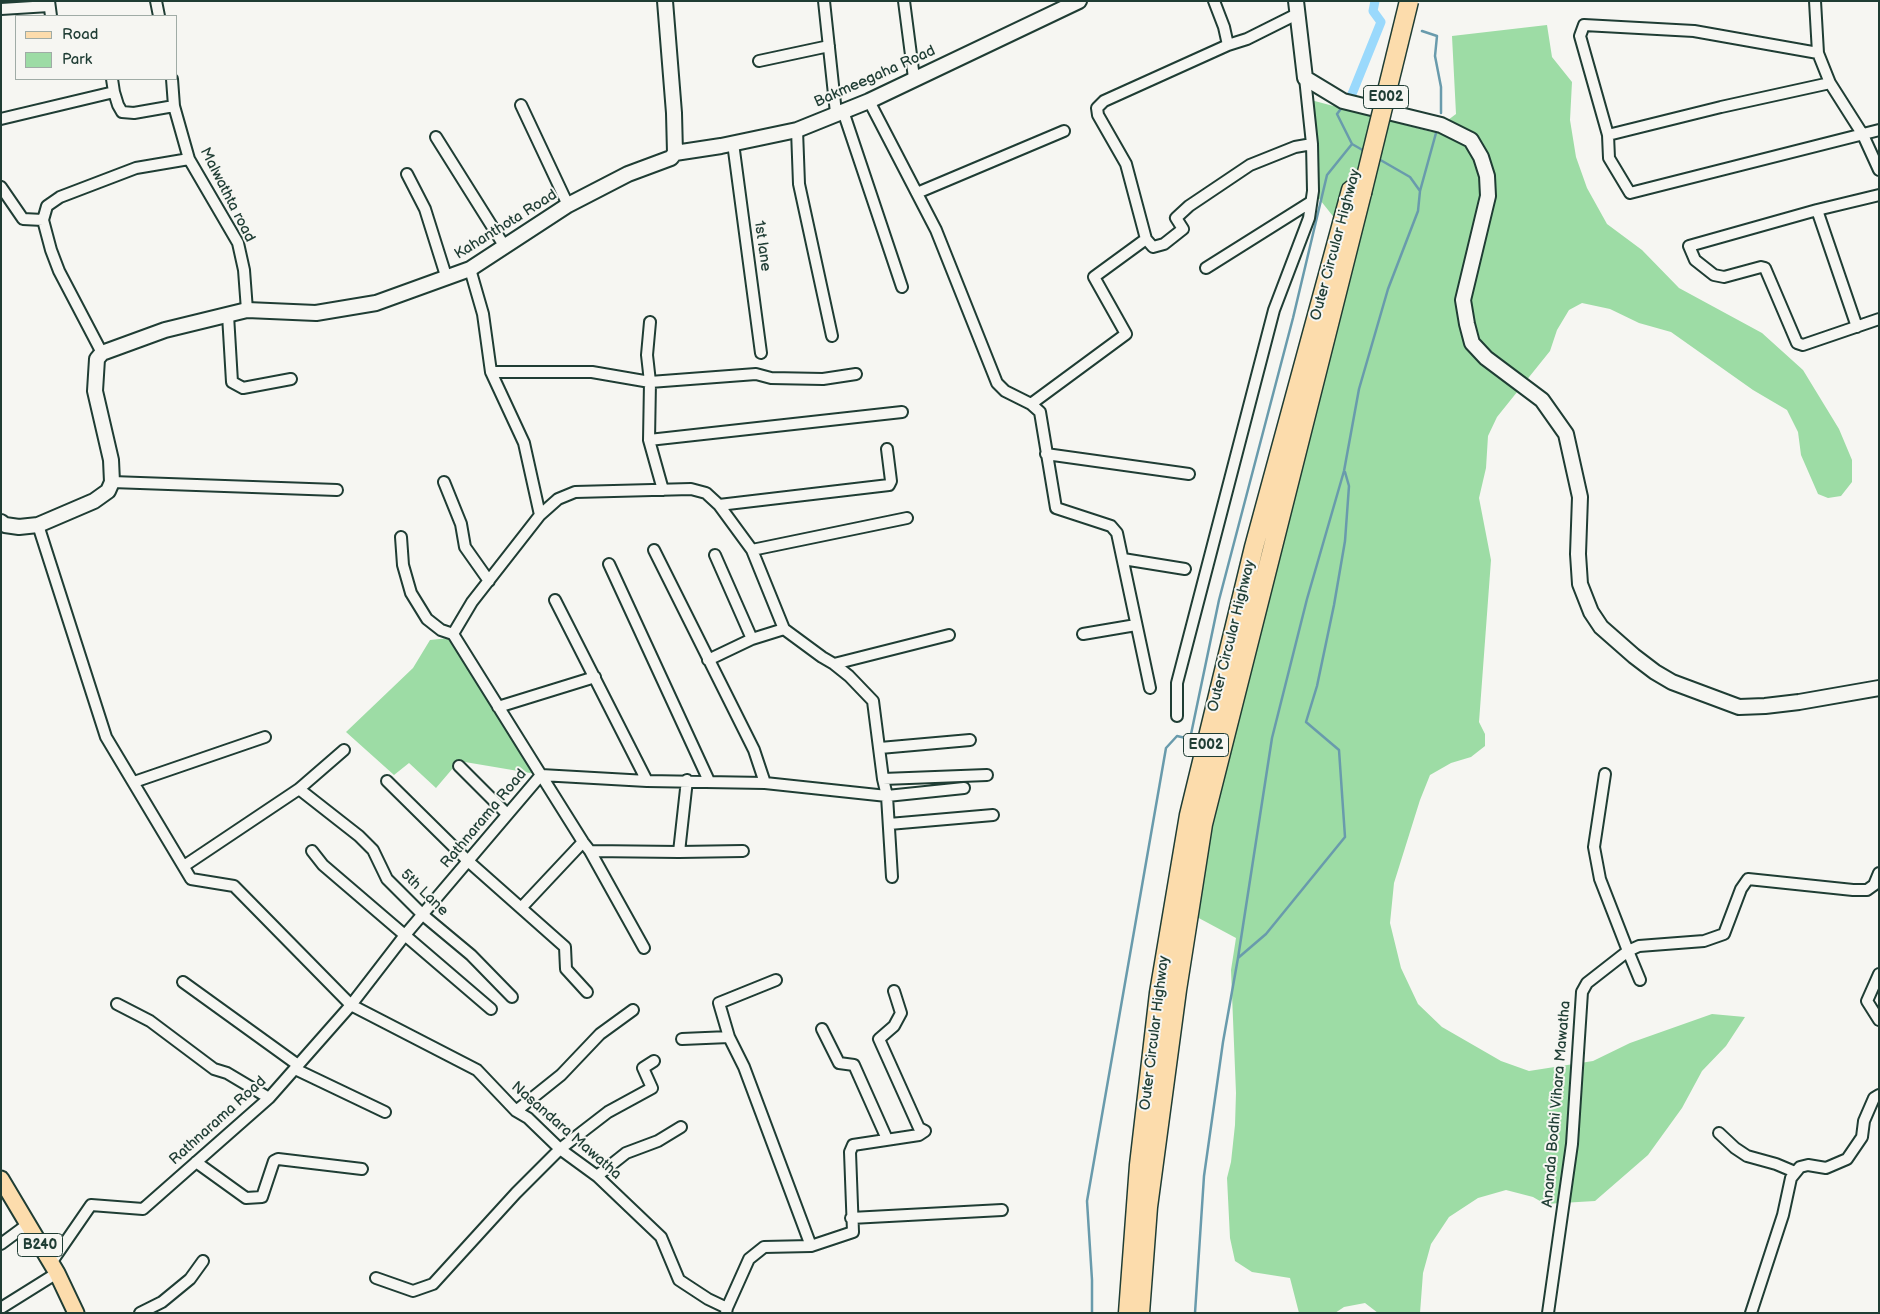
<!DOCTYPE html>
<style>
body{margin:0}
#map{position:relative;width:1880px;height:1314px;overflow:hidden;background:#f6f6f2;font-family:"Balsamiq Sans",sans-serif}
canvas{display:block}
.frame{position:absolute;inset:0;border:2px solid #1f3d34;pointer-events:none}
.legend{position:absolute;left:15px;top:15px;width:162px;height:65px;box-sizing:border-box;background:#f6f6f2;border:1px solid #a0aca6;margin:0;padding:6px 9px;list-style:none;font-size:15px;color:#1f3d34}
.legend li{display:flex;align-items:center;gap:10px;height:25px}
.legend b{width:25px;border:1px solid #a0aca6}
</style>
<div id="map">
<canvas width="1880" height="1314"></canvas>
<div class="frame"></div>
<ul class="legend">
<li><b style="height:6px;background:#fcdcac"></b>Road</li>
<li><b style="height:14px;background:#9ddca5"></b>Park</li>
</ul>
</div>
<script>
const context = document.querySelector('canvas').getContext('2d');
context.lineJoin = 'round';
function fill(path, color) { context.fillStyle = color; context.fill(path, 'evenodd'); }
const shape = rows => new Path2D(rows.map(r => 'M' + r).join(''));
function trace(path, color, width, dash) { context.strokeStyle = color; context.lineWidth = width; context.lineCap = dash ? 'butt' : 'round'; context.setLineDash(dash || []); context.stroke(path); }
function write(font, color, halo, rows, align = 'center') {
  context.font = font + ' "Balsamiq Sans",sans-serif'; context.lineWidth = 4; context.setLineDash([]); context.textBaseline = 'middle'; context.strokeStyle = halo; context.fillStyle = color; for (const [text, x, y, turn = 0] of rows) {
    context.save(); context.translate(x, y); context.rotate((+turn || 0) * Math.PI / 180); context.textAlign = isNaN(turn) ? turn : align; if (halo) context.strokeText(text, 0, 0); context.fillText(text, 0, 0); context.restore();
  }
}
fill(shape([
 [1547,25,1552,57,1572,82,1570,120,1576,157,1587,188,1607,224,1642,250,1679,288,1762,333,1803,370,1839,429,1852,460,1852,482,1841,496,1828,498,1818,494,1801,455,1798,432,1787,410,1753,390,1671,332,1639,323,1610,309,1582,303,1569,310,1557,330,1550,351,1497,417,1488,436,1486,468,1479,498,1491,560,1479,722,1485,734,1485,746,1471,757,1451,763,1430,775,1420,800,1394,883,1390,923,1401,968,1418,1004,1442,1027,1501,1061,1529,1071,1593,1061,1630,1043,1712,1014,1745,1017,1726,1046,1702,1071,1682,1108,1648,1155,1595,1201,1545,1204,1533,1197,1506,1190,1478,1198,1449,1217,1431,1244,1423,1273,1420,1313,1378,1313,1365,1303,1344,1307,1335,1313,1299,1313,1290,1278,1252,1272,1235,1261,1230,1238,1227,1178,1231,1162,1235,1125,1236,1093,1231,970,1236,938,1195,916,1218,793,1355,244,1313,191,1307,99,1432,132,1456,114,1452,36],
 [449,638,536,774,459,761,436,788,409,763,394,775,346,732,413,668,430,640]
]), '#9ddca5');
trace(shape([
 [1422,31,1437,36,1435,56,1441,87,1441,113],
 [1352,144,1366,152],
 [1420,191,1436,133],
 [1238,958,1266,934,1345,837,1339,750,1306,722,1317,686,1334,605,1345,541,1349,486,1345,472],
 [1092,1313,1092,1280,1087,1201,1166,748,1177,736,1190,739,1219,600,1293,318,1327,175,1352,144,1337,114,1343,106],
 [1195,1313,1204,1176,1223,1042,1238,958,1272,738,1307,599,1344,471,1359,389,1388,289,1418,211,1420,191,1410,177,1377,158]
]), '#699bac', 2.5);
trace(shape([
 [1352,94,1381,22,1373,11,1375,1]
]), '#9ad9fc', 9);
const street = shape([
 [49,1,51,16],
 [156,1,159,16],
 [824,1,836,113],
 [904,1,914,78],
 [1214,1,1224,27,1228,45,1104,101,1097,108,1098,115,1126,164,1146,239,1153,247,1164,244,1183,229,1176,218,1189,206,1250,165,1295,147,1312,144],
 [1815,1,1818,53,1830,83,1863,135,1879,170],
 [1,9,49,6],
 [1228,45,1247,39,1297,14],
 [1818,53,1694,31,1584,25,1580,36,1608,135,1609,158,1630,193,1879,130],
 [759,61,829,46],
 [112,79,114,92],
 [172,79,174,106],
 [869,101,936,230,997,383,1005,391,1031,404,1040,412,1056,508,1111,526,1117,533,1150,688],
 [521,105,568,205],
 [843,111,902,287],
 [1,119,114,92,118,105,122,112,134,113,174,106,189,159,238,243,244,270,247,310],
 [797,130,799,184,832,336],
 [1608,135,1721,107,1830,83],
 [436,137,505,247],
 [733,143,761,353],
 [407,174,425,209,447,279],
 [1,187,23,219,43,220],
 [917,193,1064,131],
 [1879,195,1817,210,1689,246,1695,260,1714,275,1724,277,1761,267,1765,268,1797,343,1803,345,1879,319],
 [1817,210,1857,327],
 [1206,268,1311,202],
 [228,315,232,382,243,388,291,379],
 [650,322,647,355,650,382,649,440,663,490],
 [102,353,59,271,51,250,43,220,47,206,60,197,136,168,189,159],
 [491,372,592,372,650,382,756,374,771,378,823,379,856,374],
 [1031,404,1126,334,1094,277,1146,239],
 [649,440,902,412],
 [1046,454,1189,474],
 [112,482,337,490],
 [444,482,461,524,465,547,489,581],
 [719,505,889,485,891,481,887,449],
 [540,515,558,499,575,492,691,489,706,493,719,505,752,550,784,629,822,657,834,664,849,676,873,701,883,779,887,796,892,877],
 [38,525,106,737,191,879,234,886,351,1005,477,1070,516,1111,528,1118,560,1149,597,1176,661,1237,679,1280,708,1299,727,1308,726,1313],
 [401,537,403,565,411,593,427,619,441,630,453,634],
 [654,550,754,750,765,783],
 [752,550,907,518],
 [1123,559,1185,569],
 [609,564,709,781],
 [555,600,647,781],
 [1083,634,1136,625],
 [752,639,784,629],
 [708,660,752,639,715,555],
 [834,664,949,635],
 [498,707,595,677],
 [1177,716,1177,683,1274,310,1309,218,1313,191,1312,144,1305,78],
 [880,748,970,740],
 [459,766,507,814],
 [1605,774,1594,847,1600,879,1628,951,1639,946,1704,941,1724,934,1741,889,1748,879,1853,890,1867,890,1874,885,1879,873],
 [883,779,987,775],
 [387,781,468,861,565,947,566,969,587,992],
 [134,782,265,737],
 [299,789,359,836,373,850,387,879,423,915,471,955,512,997],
 [889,824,993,815],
 [312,851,323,865,491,1009],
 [590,851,679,852,743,851],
 [679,852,687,780],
 [184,866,299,789,344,750],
 [521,908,583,842],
 [644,948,590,851,583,842,541,775,647,781,765,783,887,796,964,788],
 [1879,974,1867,1001,1879,1020],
 [183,982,298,1065],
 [117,1004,150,1021,214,1069,227,1073,269,1098],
 [822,1029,839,1063,854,1065,887,1139],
 [682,1039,729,1037],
 [295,1069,385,1112],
 [516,1111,561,1075,600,1034,633,1010],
 [1719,1133,1735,1148,1747,1156,1776,1164,1795,1172],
 [196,1162,246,1198,262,1197,274,1161,278,1159,362,1169],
 [597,1176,626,1153,658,1141,681,1127],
 [851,1218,1002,1210],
 [1,1244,28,1224],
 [811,1246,853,1232,850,1152,853,1145,919,1135,925,1131,919,1128,879,1039,894,1026,901,1013,894,991],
 [51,1263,91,1205,143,1209,269,1098,351,1005,405,935,541,775,453,634,472,602,540,515,524,443,491,372,483,314,470,269],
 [376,1278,413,1291,433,1284,516,1193,560,1149,608,1112,652,1088,643,1068,654,1061],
 [1,1308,57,1273],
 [727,1308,749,1259,764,1247,811,1246,744,1067,729,1037,719,1003,776,980],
 [140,1313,162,1302,190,1279,203,1261],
 [1548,1313,1572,1144,1582,992,1587,983,1628,951,1640,980],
 [1751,1313,1783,1215,1791,1178,1800,1167,1808,1165,1826,1168,1847,1159,1862,1137,1864,1121,1874,1098,1879,1095]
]);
const secondary = shape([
 [1296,1,1305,78,1343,101,1441,125,1471,140,1481,157,1487,176,1488,196,1463,300,1467,324,1472,343,1486,358,1542,400,1566,434,1580,497,1578,554,1580,584,1591,612,1601,627,1634,656,1655,672,1672,682,1739,707,1765,706,1799,702,1879,688],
 [675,153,721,146,797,130,869,101,1079,1],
 [1,522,5,525,19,527,38,525,94,501,108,491,112,482,111,460,95,391,97,359,102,353,165,330,247,310,316,313,376,303,470,269,568,205,628,174,671,158,675,153,674,113,665,1]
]);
const primary = shape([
 [1,1179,57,1273,76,1313]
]);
const highway = shape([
 [1128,1313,1139,1165,1159,993,1189,815,1254,547,1351,190],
 [1140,1313,1148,1207,1177,990,1203,824,1362,193]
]);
trace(street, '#1f3d34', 14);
trace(secondary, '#1f3d34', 18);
trace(primary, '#1f3d34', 19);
trace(highway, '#1f3d34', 21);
trace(street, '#f6f6f2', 10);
trace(secondary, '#f6f6f2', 14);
trace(primary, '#fcdcac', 15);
trace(highway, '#fcdcac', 18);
const highwayBridge = shape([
 [1362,193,1409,1]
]);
trace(highwayBridge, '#1f3d34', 21, []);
trace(highwayBridge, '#fcdcac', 18);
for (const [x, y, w] of [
 [1386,97,45],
 [1206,745,45],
 [40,1245,45]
]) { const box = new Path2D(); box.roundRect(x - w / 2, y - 11.5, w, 23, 4); context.fillStyle = '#f6f6f2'; context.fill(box); trace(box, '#1f3d34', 1); }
write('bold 14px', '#1f3d34', null, [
 ["E002",1386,97],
 ["E002",1206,745],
 ["B240",40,1245]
]);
write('15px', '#1f3d34', '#f6f6f2', [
 ["Bakmeegaha Road",875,77,-24],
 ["Malwathta road",227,195,63],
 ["Kahanthota Road",506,225,-32],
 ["Outer Circular Highway",1336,245,-75],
 ["1st lane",762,246,82],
 ["Outer Circular Highway",1232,636,-76],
 ["Rathnarama Road",484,819,-50],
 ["5th Lane",424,893,44],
 ["Outer Circular Highway",1155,1033,-83],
 ["Ananda Bodhi Vihara Mawatha",1557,1104,-85],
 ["Rathnarama Road",218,1121,-42],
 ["Nasandara Mawatha",566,1131,41]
]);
</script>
